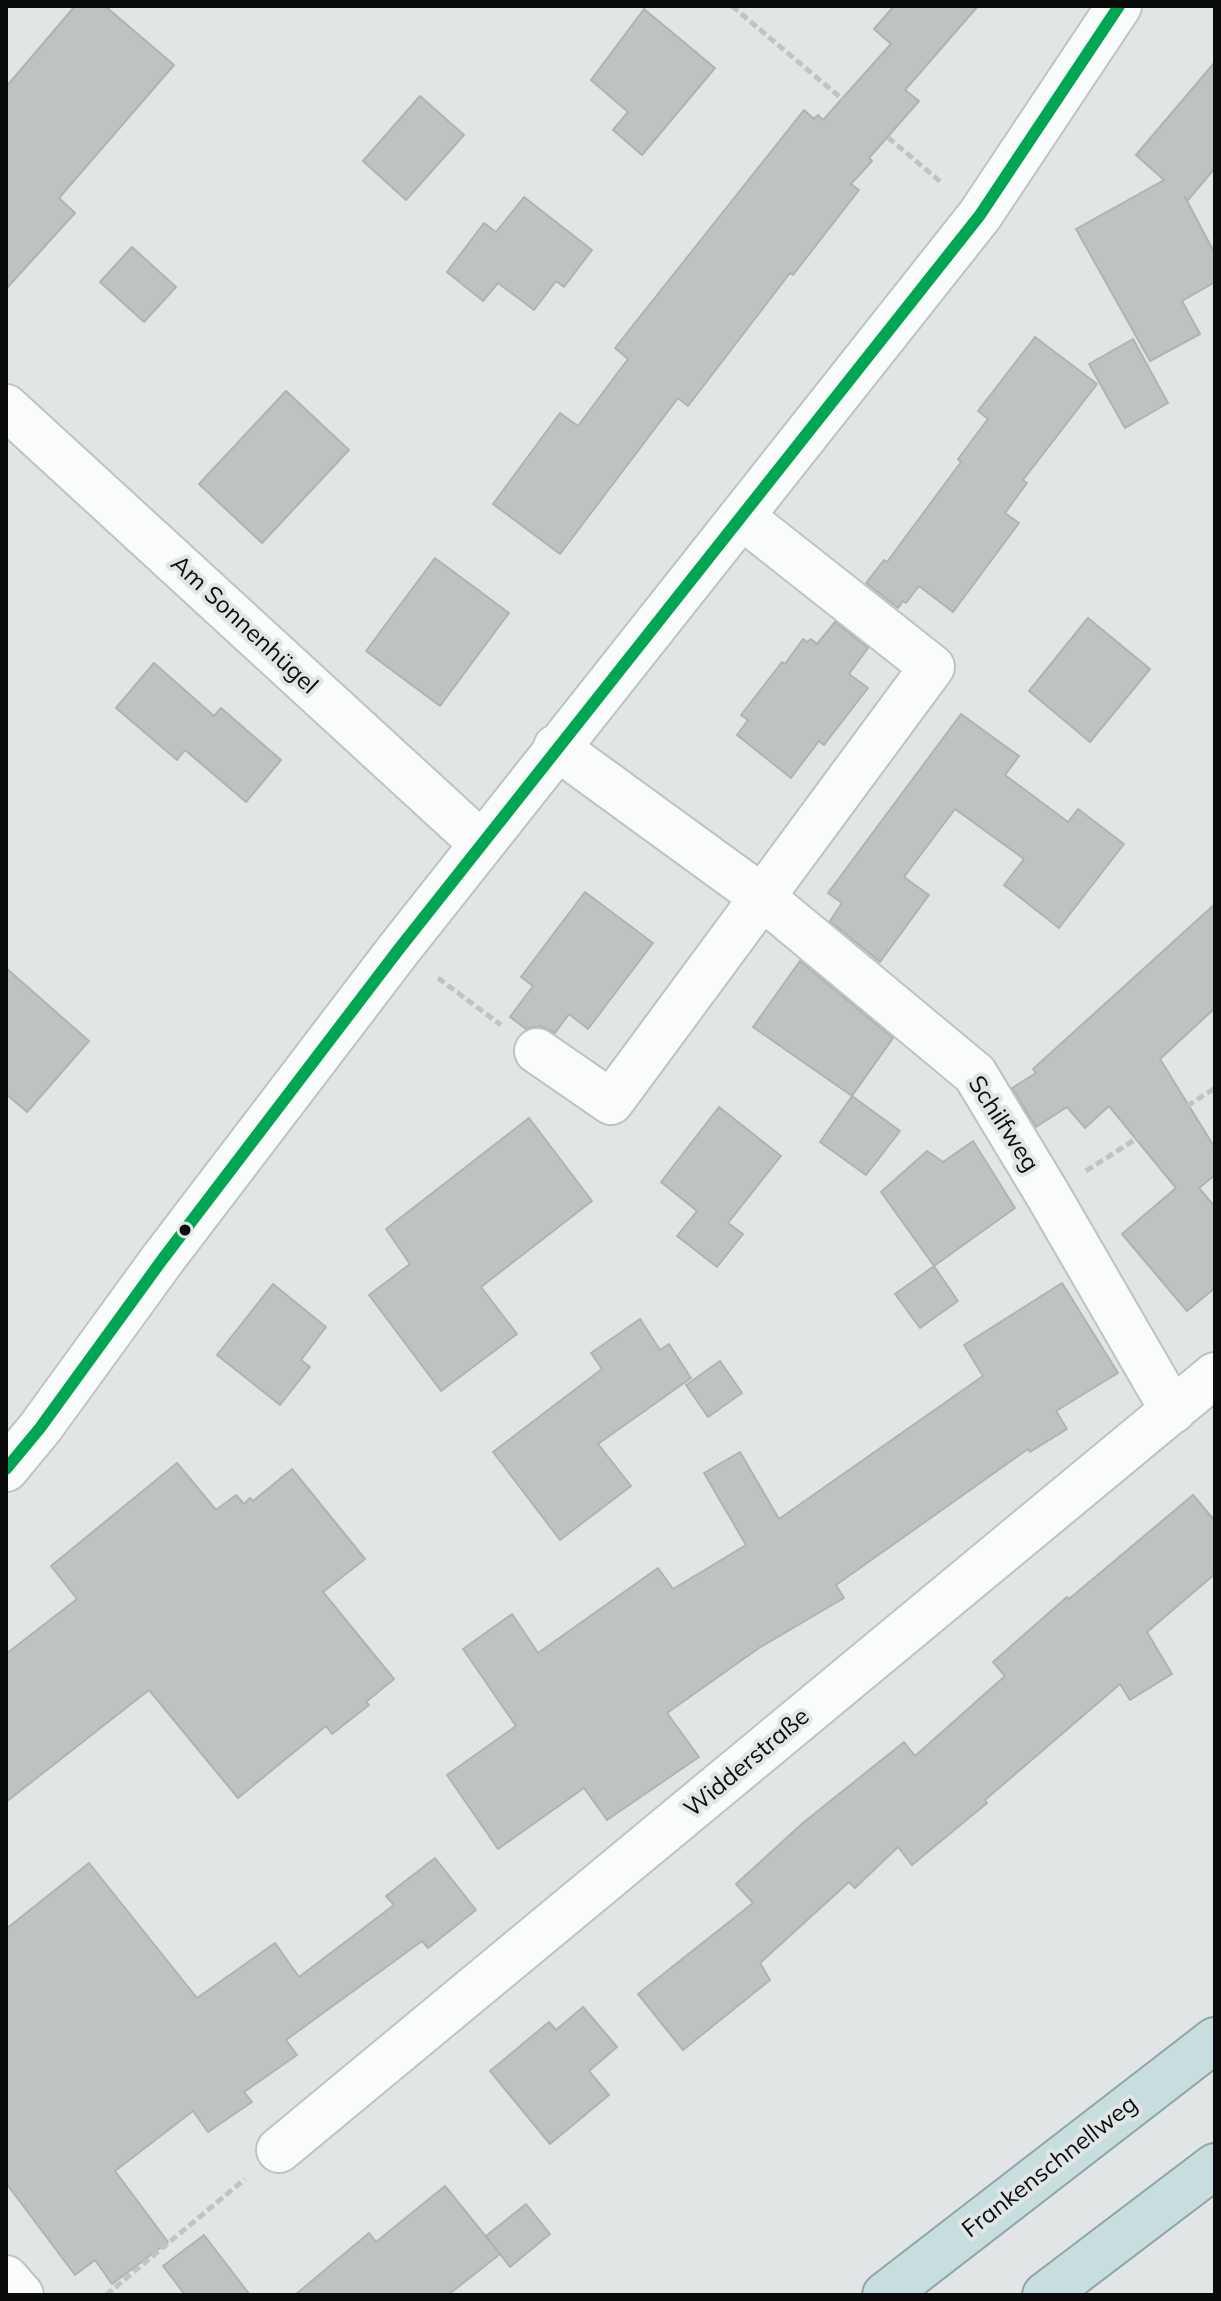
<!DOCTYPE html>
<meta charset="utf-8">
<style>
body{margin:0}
#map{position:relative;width:1221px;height:2301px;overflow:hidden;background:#e1e5e5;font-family:Mulish,sans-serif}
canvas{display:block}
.frame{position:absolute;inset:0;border:8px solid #0a0c0c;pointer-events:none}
</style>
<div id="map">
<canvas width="1221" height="2301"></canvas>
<div class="frame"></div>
</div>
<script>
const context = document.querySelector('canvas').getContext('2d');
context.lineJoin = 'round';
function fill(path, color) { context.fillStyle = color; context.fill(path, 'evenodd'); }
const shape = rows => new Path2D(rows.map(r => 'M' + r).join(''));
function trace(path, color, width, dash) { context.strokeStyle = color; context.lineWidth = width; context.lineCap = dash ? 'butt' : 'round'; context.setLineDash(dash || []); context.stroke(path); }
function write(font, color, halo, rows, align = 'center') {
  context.font = font + ' Mulish,sans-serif'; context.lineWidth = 8; context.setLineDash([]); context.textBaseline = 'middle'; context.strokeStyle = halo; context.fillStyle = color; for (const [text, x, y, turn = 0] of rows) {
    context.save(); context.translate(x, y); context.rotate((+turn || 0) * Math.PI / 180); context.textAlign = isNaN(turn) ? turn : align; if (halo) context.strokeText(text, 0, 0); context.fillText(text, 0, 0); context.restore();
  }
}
const building = shape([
 [75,6,105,6,174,65,59,198,75,213,6,289,6,87,75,6],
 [894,6,978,6,905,90,919,101,869,158,872,161,851,184,859,190,793,275,790,273,688,406,678,398,560,554,493,504,560,413,578,426,628,359,615,348,804,110,814,119,818,115,823,120,891,44,874,29,894,6],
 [644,9,715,68,642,155,613,130,628,112,591,80,644,9],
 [1215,62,1215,168,1188,200,1185,197,1215,254,1215,282,1182,301,1200,334,1150,361,1076,229,1164,180,1136,155,1215,62],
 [420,96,464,135,406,200,363,161,420,96],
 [524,197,592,250,564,287,556,281,534,310,498,283,483,301,447,272,484,223,496,232,524,197],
 [132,247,176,287,144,322,100,282,132,247],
 [1035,337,1097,384,1023,480,1027,483,1005,513,1019,523,953,612,919,586,906,603,903,601,898,608,866,583,884,560,887,562,961,462,958,459,988,419,978,411,1035,337],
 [1133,339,1168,403,1125,428,1089,364,1133,339],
 [286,391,349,450,262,543,199,484,286,391],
 [435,558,509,613,440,706,366,651,435,558],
 [1088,618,1150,669,1090,742,1029,691,1088,618],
 [835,622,868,648,849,674,868,688,824,745,819,741,791,778,737,735,748,720,741,715,782,662,785,664,803,639,807,642,811,639,817,644,835,622],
 [154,663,214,716,221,708,281,760,246,802,185,750,177,760,116,708,154,663],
 [961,714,1019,756,1005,775,1068,822,1078,809,1124,844,1059,928,1004,885,1024,859,955,809,904,877,929,895,880,962,830,921,842,903,828,893,961,714],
 [585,892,653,943,588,1029,569,1014,555,1033,540,1026,526,1029,510,1017,533,986,521,977,585,892],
 [1215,904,1215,1008,1160,1059,1215,1148,1215,1175,1199,1188,1215,1207,1215,1288,1187,1311,1122,1234,1176,1188,1109,1106,1085,1128,1067,1107,1036,1127,1012,1088,1036,1073,1033,1069,1215,904],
 [800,961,893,1038,852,1096,753,1027,800,961],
 [6,968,89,1041,27,1112,6,1094,6,968],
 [852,1096,900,1131,866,1175,820,1142,852,1096],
 [719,1107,781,1156,728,1223,743,1234,717,1267,677,1236,697,1211,661,1182,719,1107],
 [529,1118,592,1201,481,1287,517,1334,441,1391,369,1295,410,1264,386,1229,529,1118],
 [973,1141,1015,1208,934,1266,881,1192,927,1151,943,1162,973,1141],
 [934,1266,958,1301,920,1328,895,1294,934,1266],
 [1062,1283,1118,1373,1056,1411,1067,1429,1030,1452,1028,1449,836,1585,844,1598,759,1648,667,1713,699,1757,607,1820,584,1788,498,1849,447,1775,516,1726,463,1649,512,1614,538,1653,658,1568,673,1589,746,1545,704,1473,740,1452,779,1519,983,1376,964,1345,1062,1283],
 [273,1284,326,1327,301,1360,310,1367,280,1405,217,1355,273,1284],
 [640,1319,660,1350,669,1344,691,1378,598,1444,631,1486,560,1540,493,1452,602,1369,591,1353,640,1319],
 [720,1361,742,1393,708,1417,686,1385,720,1361],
 [177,1463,216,1510,236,1495,244,1504,250,1498,253,1501,292,1469,365,1559,323,1592,394,1679,366,1702,369,1705,332,1734,326,1726,238,1798,149,1690,6,1802,6,1654,77,1599,51,1566,177,1463],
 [1193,1495,1215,1521,1215,1574,1147,1632,1172,1674,1130,1700,1120,1684,985,1800,987,1803,912,1865,898,1847,855,1888,849,1882,760,1963,770,1980,683,2050,638,1994,753,1903,736,1884,804,1822,904,1742,915,1756,1005,1676,993,1662,1067,1597,1069,1599,1193,1495],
 [435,1858,476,1910,428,1948,422,1941,286,2040,297,2055,244,2092,252,2102,208,2132,193,2111,115,2171,168,2242,112,2284,95,2260,75,2275,6,2183,6,1929,89,1863,197,1998,275,1943,299,1977,394,1905,386,1896,435,1858],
 [583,2007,617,2047,589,2071,609,2095,550,2144,490,2071,549,2022,556,2030,583,2007],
 [445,2186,500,2254,448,2295,295,2295,369,2233,376,2242,445,2186],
 [526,2204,550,2234,510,2267,486,2236,526,2204],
 [204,2235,250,2295,185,2295,163,2266,204,2235]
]);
fill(building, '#bfc2c2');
trace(building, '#b0b3b3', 2);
const minor = shape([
 [6,407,481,843],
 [556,747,762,897,975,1074,1048,1195,1173,1411],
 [537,1051,611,1102,932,667,742,517],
 [6,1469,40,1428,162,1260,399,949,980,215,1119,6],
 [279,2150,1215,1375],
 [6,2278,21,2295]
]);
const highway = shape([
 [885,2295,1215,2040],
 [1045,2295,1215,2166]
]);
trace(minor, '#c0c3c3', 48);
trace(highway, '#8da5a6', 48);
trace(shape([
 [732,6,942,183],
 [438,978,501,1025],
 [1086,1171,1215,1088],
 [106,2295,245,2179]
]), '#c2c3c3', 5, [8, 4]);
trace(minor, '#fafbfb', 44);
trace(highway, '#c8ddde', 44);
trace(shape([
 [6,1469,40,1428,162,1260,399,949,980,215,1119,6]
]), '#00a651', 12);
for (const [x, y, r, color] of [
 [185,1230,7,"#0a0c0c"]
]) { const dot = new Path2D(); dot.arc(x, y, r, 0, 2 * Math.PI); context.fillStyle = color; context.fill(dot); trace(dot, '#e0e6e6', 3); }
write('24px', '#0a0c0c', '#e0e6e6', [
 ["Am Sonnenhügel",244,625,43],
 ["Schilfweg",1003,1124,57],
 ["Widderstraße",747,1763,-40],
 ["Frankenschnellweg",1050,2167,-38]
]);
</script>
